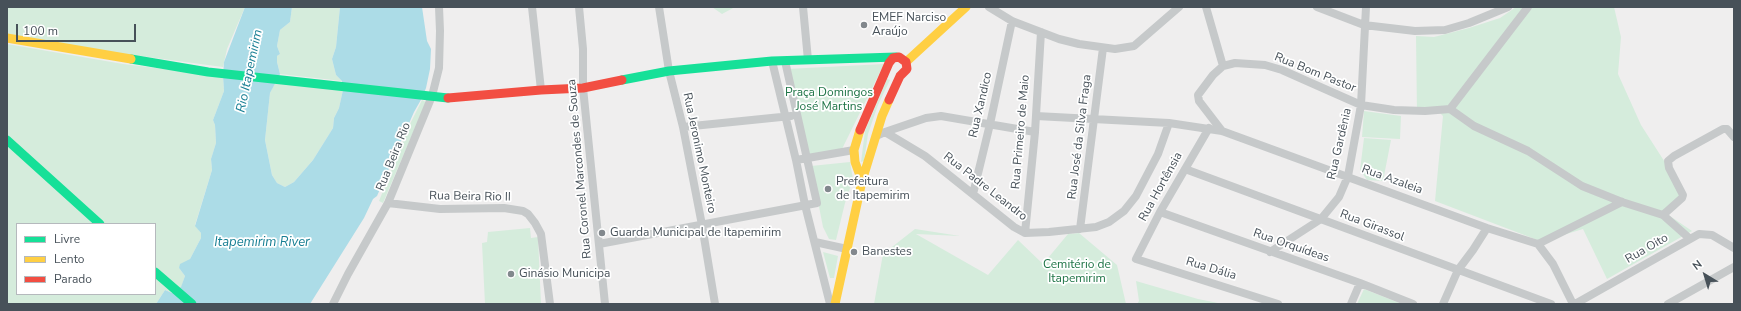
<!DOCTYPE html>
<meta charset="utf-8">
<style>
body{margin:0}
#map{position:relative;width:1741px;height:311px;overflow:hidden;background:#efeeee;font-family:"Nunito Sans",sans-serif}
canvas{display:block}
.frame{position:absolute;inset:0;border:8px solid #475159;pointer-events:none}
.legend{position:absolute;left:16px;top:223px;width:140px;height:72px;box-sizing:border-box;background:#fff;border:1px solid #b5b9bd;margin:0;padding:5px 7px;list-style:none;font-size:12px;color:#475159}
.legend li{display:flex;align-items:center;gap:8px;height:20px}
.legend b{width:20px;border:1px solid #b5b9bd}
.north{position:absolute;left:1685px;top:255px;width:40px;height:40px;-webkit-text-stroke:3px #fff;paint-order:stroke;rotate:322deg;font-size:11px;font-weight:700;line-height:16px;text-align:center;color:#475159}
.north::after{content:'';display:block;margin:auto;width:14px;height:18px;background:#475159;clip-path:polygon(50% 0,100% 100%,50% 72%,0 100%)}
.scale{position:absolute;left:16px;top:24px;width:120px;height:18px;box-sizing:border-box;border:2px solid #475159;border-top:0;padding-left:5px;font-size:12px;line-height:14px;white-space:nowrap;color:#475159;-webkit-text-stroke:3px #fff;paint-order:stroke}
</style>
<div id="map">
<canvas width="1741" height="311"></canvas>
<div class="frame"></div>
<ul class="legend">
<li><b style="height:5px;background:#16e098"></b>Livre</li>
<li><b style="height:5px;background:#ffcf43"></b>Lento</li>
<li><b style="height:5px;background:#f24e42"></b>Parado</li>
</ul>
<div class="north">N</div>
<div class="scale">100 m</div>
</div>
<script>
const context = document.querySelector('canvas').getContext('2d');
context.lineJoin = 'round';
function fill(path, color) { context.fillStyle = color; context.fill(path, 'evenodd'); }
const shape = rows => new Path2D(rows.map(r => 'M' + r).join(''));
function trace(path, color, width, dash) { context.strokeStyle = color; context.lineWidth = width; context.lineCap = dash ? 'butt' : 'round'; context.setLineDash(dash || []); context.stroke(path); }
function write(font, color, halo, rows, align = 'center') {
  context.font = font + ' "Nunito Sans",sans-serif'; context.lineWidth = 3.5; context.setLineDash([]); context.textBaseline = 'middle'; context.strokeStyle = halo; context.fillStyle = color; for (const [text, x, y, turn = 0] of rows) {
    context.save(); context.translate(x, y); context.rotate((+turn || 0) * Math.PI / 180); context.textAlign = isNaN(turn) ? turn : align; if (halo) context.strokeText(text, 0, 0); context.fillText(text, 0, 0); context.restore();
  }
}
fill(shape([
 [7,7,245,7,227,49,223,67,110,52,7,34],
 [292,7,340,7,336,47,332,59,336,75,342,81,280,74,277,62,277,56,280,54,277,46,280,30,290,22],
 [712,7,735,7,722,14],
 [1516,7,1614,7,1621,37,1618,74,1641,125,1686,195,1667,214,1692,231,1607,279,1583,229,1550,239,1540,241,1435,201,1443,116,1440,113,1417,114,1416,36,1434,37,1469,28,1500,18],
 [7,44,123,64,223,76,224,91,213,120,215,125,216,143,211,159,212,170,195,225,201,233,201,238,190,259,179,268,185,276,181,288,172,293,165,290,156,304,7,304],
 [17,224,155,224,155,294,17,294],
 [884,64,841,151,808,155,787,69],
 [887,79,890,80,878,105,868,134,864,161,861,162,865,131],
 [275,82,343,90,339,108,334,118,333,128,313,160,294,182,285,187,277,183,272,175,265,140,270,93],
 [422,100,426,102,383,203,379,201,410,124],
 [1364,111,1401,116,1400,139,1362,137],
 [1364,138,1391,140,1383,181,1367,180,1360,170],
 [850,162,853,179,845,203,836,240,829,239,823,227,811,166],
 [530,228,531,238,538,237,541,304,485,304,482,243,487,242,488,232],
 [915,229,960,236,916,234,988,275,1018,240,1043,264,1068,234,1079,233,1117,265,1126,304,874,304,883,254],
 [823,252,838,256,834,278,830,278],
 [1136,281,1198,299,1223,304,1137,304,1139,301],
 [1364,289,1402,304,1357,304]
]), '#d5ecdc');
fill(shape([
 [245,7,292,7,290,22,280,30,277,46,280,54,277,56,277,62,280,74,270,93,265,140,272,175,277,183,285,187,294,182,313,160,333,128,334,118,339,108,343,90,342,81,336,75,332,59,336,47,340,7,422,7,427,41,431,49,430,69,426,88,422,98,414,112,377,196,373,199,364,218,310,304,156,304,165,290,172,293,181,287,185,276,179,268,180,264,190,259,201,238,201,233,195,226,212,170,211,159,216,143,215,125,213,120,224,91,223,76,224,62]
]), '#acdce7');
trace(shape([
 [532,7,541,90],
 [579,7,583,49,583,88,605,304],
 [659,7,669,71,683,127,702,225,715,304],
 [803,7,808,60],
 [989,7,1012,21,1059,39,1079,44,1115,49,1134,46,1179,7],
 [1206,7,1223,66],
 [1317,7,1364,25,1415,31,1445,30,1469,23,1508,7],
 [772,61,796,160,805,205,830,304],
 [1450,109,1474,126,1528,151,1582,186,1622,202,1663,215,1689,238],
 [1036,116,1169,123,1222,131,1487,228,1538,244,1553,264,1573,304],
 [683,127,791,116],
 [1209,128,1160,212,1136,259,1278,304],
 [1222,131,1199,101,1198,95,1213,75,1223,66,1235,63,1265,65,1282,70,1361,105,1394,110,1425,111,1450,109,1528,7],
 [885,132,926,118,941,116,1035,132],
 [876,136,885,132,925,156,1014,227,1025,233,1049,232,1096,227,1109,222,1124,211,1136,196,1158,154,1169,123],
 [796,160,854,150],
 [1185,169,1551,304],
 [973,194,990,124,1012,21],
 [388,203,440,209,504,208,523,211,528,214,535,223,541,234,550,304],
 [1160,212,1360,283,1413,304],
 [1663,215,1682,198,1683,195,1669,168,1668,161,1674,156,1723,129,1727,129,1734,137],
 [1080,229,1103,48],
 [1025,233,1035,132,1041,32],
 [815,242,847,249],
 [599,244,817,203,785,61],
 [1538,244,1622,202],
 [1270,252,1321,219,1339,197,1348,176,1361,105,1366,7],
 [333,304,348,274,388,203,432,96,439,68,440,31,439,7],
 [1351,304,1360,283],
 [1443,304,1458,270,1473,250,1487,228],
 [1575,304,1699,234,1712,235,1734,248],
 [1668,304,1734,267]
]), '#c6c9ca', 8);
trace(shape([
 [131,59,208,72,448,98],
 [622,80,669,71,772,61,896,57],
 [7,140,100,224],
 [155,272,192,304]
]), '#16e098', 9);
trace(shape([
 [7,38,131,59],
 [906,62,966,7],
 [860,130,854,150,855,162,862,181],
 [835,304,862,181,882,116,889,100]
]), '#ffcf43', 9);
trace(shape([
 [448,98,541,90,583,88,622,80],
 [860,130,889,63,893,58,899,57,906,62,907,69,900,76,889,100]
]), '#f24e42', 9);
for (const [x, y, r, color] of [
 [864,25,4,"#82888d"],
 [828,189,4,"#82888d"],
 [602,233,4,"#82888d"],
 [854,252,4,"#82888d"],
 [511,274,4,"#82888d"]
]) { const dot = new Path2D(); dot.arc(x, y, r, 0, 2 * Math.PI); context.fillStyle = color; context.fill(dot); trace(dot, '#fff', 1.5); }
write('12px', '#475159', '#fff', [
 ["EMEF Narciso",872,18],
 ["Araújo",872,32],
 ["Prefeitura",836,182],
 ["de Itapemirim",836,196],
 ["Guarda Municipal de Itapemirim",610,233],
 ["Banestes",862,252],
 ["Ginásio Municipa",519,274]
], 'left');
write('12px', '#475159', '#fff', [
 ["Rua Bom Pastor",1315,73,22],
 ["Rua Xandico",981,105,-77],
 ["Rua Primeiro de Maio",1021,132,-85],
 ["Rua José da Silva Fraga",1080,137,-83],
 ["Rua Gardênia",1340,144,-77],
 ["Rua Jeronimo Monteiro",699,153,78],
 ["Rua Beira Rio",394,157,-68],
 ["Rua Coronel Marcondes de Souza",580,169,-95],
 ["Rua Azaleia",1392,180,20],
 ["Rua Padre Leandro",985,187,38],
 ["Rua Hortênsia",1161,187,-61],
 ["Rua Beira Rio II",470,197,1],
 ["Rua Girassol",1372,226,21],
 ["Rua Orquídeas",1291,246,19],
 ["Rua Oito",1647,249,-30],
 ["Rua Dália",1211,269,17]
]);
write('12px', '#1e7446', '#fff', [
 ["Praça Domingos",829,93],
 ["José Martins",829,107],
 ["Cemitério de",1077,265],
 ["Itapemirim",1077,279]
]);
write('italic 13px', '#187f94', '#fff', [
 ["Rio Itapemirim",250,71,-78],
 ["Itapemirim River",262,243]
]);
</script>
